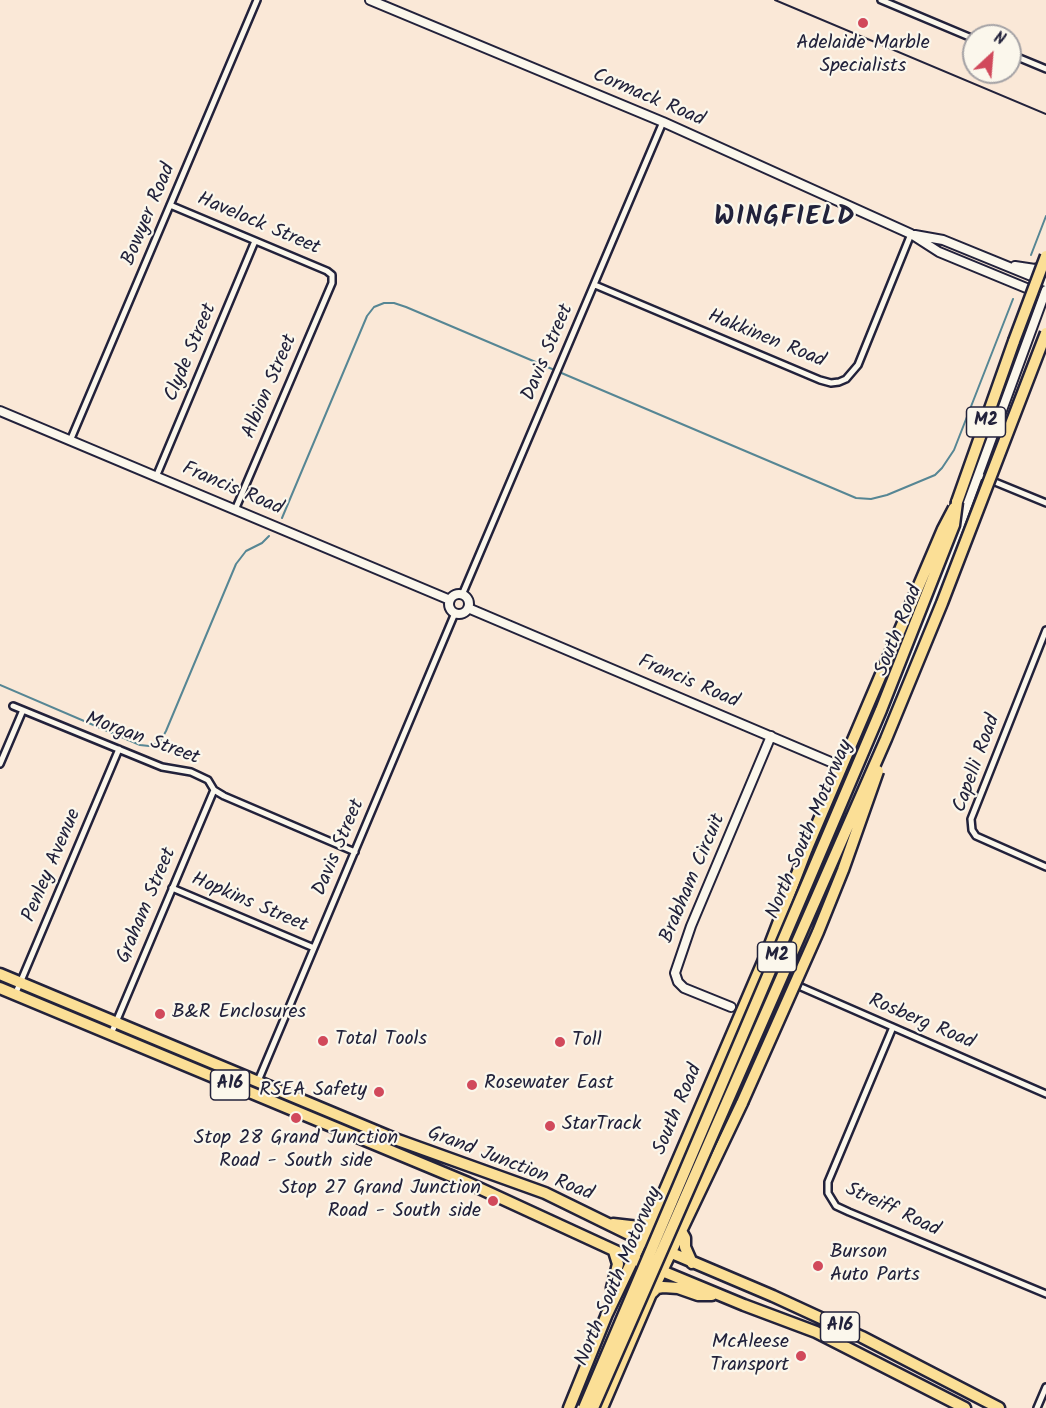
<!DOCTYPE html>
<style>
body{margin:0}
#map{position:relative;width:1046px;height:1408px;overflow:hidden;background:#fae8d7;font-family:Kalam,sans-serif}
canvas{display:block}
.north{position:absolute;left:962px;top:24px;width:60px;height:60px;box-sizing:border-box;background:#fbf7ec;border:2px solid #a4a2a5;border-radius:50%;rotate:26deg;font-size:16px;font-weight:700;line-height:24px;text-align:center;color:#22223b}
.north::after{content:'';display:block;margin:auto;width:21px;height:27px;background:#d1495b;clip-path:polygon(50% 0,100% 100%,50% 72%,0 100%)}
</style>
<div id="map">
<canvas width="1046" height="1408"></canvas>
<div class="north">N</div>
</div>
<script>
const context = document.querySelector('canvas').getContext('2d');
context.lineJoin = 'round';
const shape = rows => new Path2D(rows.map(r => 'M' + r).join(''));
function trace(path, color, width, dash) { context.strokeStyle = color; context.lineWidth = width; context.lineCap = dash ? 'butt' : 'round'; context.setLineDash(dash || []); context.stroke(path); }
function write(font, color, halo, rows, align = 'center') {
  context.font = font + ' Kalam,sans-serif'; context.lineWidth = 4.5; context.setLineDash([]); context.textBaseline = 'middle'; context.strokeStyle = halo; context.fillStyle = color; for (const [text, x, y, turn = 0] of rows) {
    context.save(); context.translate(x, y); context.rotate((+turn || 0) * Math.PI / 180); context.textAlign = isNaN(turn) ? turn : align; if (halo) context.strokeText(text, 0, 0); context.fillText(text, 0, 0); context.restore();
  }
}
trace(shape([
 [1031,255,1046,216],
 [282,518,367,316,374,307,384,303,394,303,406,307,856,498,871,499,887,495,935,475,942,468,954,450,1013,299],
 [0,685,140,745,149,746,155,744,161,740,166,731,236,564,246,551,262,543,269,536]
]), '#568694', 2);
const street = shape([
 [881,0,974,39],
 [1010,54,1046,69],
 [170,205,327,271,332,275,332,283,235,510],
 [595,285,820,380,831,383,839,382,846,379,858,365,911,234],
 [70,441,257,0],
 [978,475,1046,503],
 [156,477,255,241],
 [462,595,663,122],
 [1046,630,971,819,972,830,976,836,1046,867],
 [13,706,162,767,191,772,208,780,214,790,224,796,355,852],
 [0,764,23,710],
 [172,888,314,948],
 [785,980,1046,1094],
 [15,995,119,749],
 [893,1027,828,1182,828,1193,836,1206,849,1212,1046,1294],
 [111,1034,214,790],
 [258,1081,455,613],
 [1037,1408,1046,1387]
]);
const secondary = shape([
 [370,0,663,122,911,234,939,252,1036,292],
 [915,235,943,240,1046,282],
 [1015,266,1035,269,1044,266],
 [0,411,450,600],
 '449 604a10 10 0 1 1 20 0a10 10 0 1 1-20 0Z',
 [468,608,859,774],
 [783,976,780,970,781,961,924,623,1046,290],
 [731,1007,684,988,678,982,675,973,691,926,771,736]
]);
const highway = shape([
 [957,502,1014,341],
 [0,974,395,1139,545,1193,641,1240,773,1296,862,1337,999,1408],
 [0,988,468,1183,633,1259,744,1305,816,1332,965,1408],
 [613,1224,639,1227,651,1218],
 [681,1231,685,1238,685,1247,692,1263],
 [612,1288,618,1264,614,1251],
 [652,1293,657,1288,663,1287,678,1288,698,1295,712,1295],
 [569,1408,607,1314,656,1211,766,955,807,848],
 [602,1408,650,1296,742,1103]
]);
trace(street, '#22223b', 10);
trace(secondary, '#22223b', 12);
trace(highway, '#22223b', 15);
trace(street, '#fbf7ec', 5);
trace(secondary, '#fbf7ec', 8);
trace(highway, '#fbdf96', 10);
trace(shape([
 [775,0,1046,114]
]), '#22223b', 2);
const highwayBridge = shape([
 [1014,341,1046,256],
 [807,848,943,529,954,508],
 [742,1103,818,932,843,870,878,771],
 [584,1408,881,710,954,525,957,502],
 [593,1408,886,739,942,603,1046,333]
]);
trace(highwayBridge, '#22223b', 15, []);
trace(highwayBridge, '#fbdf96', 10);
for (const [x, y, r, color] of [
 [863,23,6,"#d1495b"],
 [160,1014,6,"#d1495b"],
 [323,1041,6,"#d1495b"],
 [560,1042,6,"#d1495b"],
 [472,1085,6,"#d1495b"],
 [379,1092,6,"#d1495b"],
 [296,1118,6,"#d1495b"],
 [550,1126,6,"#d1495b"],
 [493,1201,6,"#d1495b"],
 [818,1266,6,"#d1495b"],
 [801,1356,6,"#d1495b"]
]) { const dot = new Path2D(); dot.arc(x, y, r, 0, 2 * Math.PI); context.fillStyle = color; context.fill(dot); trace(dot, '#fbf7ec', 2); }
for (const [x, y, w] of [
 [986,422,39],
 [777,957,39],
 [230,1085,39],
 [840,1327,39]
]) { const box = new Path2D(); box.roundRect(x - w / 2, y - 15, w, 30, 4.5); context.fillStyle = '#fbf7ec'; context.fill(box); trace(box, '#22223b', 1.5); }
write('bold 18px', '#22223b', null, [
 ["M2",986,422],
 ["M2",777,957],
 ["A16",230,1085],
 ["A16",840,1327]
]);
write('20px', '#22223b', '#fbf7ec', [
 ["Adelaide Marble",863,45,"center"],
 ["Specialists",863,68,"center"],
 ["B&R Enclosures",172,1014],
 ["Total Tools",335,1041],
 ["Toll",572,1042],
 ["Rosewater East",484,1085],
 ["RSEA Safety",367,1092,"right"],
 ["StarTrack",562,1126],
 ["Stop 28 Grand Junction",296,1140,"center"],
 ["Road - South side",296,1163,"center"],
 ["Stop 27 Grand Junction",481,1190,"right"],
 ["Road - South side",481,1213,"right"],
 ["Burson",830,1254],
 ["Auto Parts",830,1277],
 ["McAleese",789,1344,"right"],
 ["Transport",789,1367,"right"]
], 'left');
write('20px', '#22223b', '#fbf7ec', [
 ["Cormack Road",648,99,23],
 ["Bowyer Road",150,215,-67],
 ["Havelock Street",258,225,23],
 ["Hakkinen Road",766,340,22],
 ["Clyde Street",192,353,-67],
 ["Davis Street",549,353,-67],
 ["Albion Street",271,387,-67],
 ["Francis Road",232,490,23],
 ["South Road",900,631,-68],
 ["Francis Road",688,683,23],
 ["Morgan Street",142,740,20],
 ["Capelli Road",978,764,-70],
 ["North South Motorway",811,830,-67],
 ["Davis Street",340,848,-67],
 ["Penley Avenue",53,866,-67],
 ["Brabham Circuit",694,879,-67],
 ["Hopkins Street",249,904,23],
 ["Graham Street",148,906,-67],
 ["Rosberg Road",921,1023,23],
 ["South Road",679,1110,-67],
 ["Grand Junction Road",510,1165,21],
 ["Streiff Road",892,1211,25],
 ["North South Motorway",620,1277,-67]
]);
context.letterSpacing = '1.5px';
write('bold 26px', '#22223b', '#fbf7ec', [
 ["WINGFIELD",785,220]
]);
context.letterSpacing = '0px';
</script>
